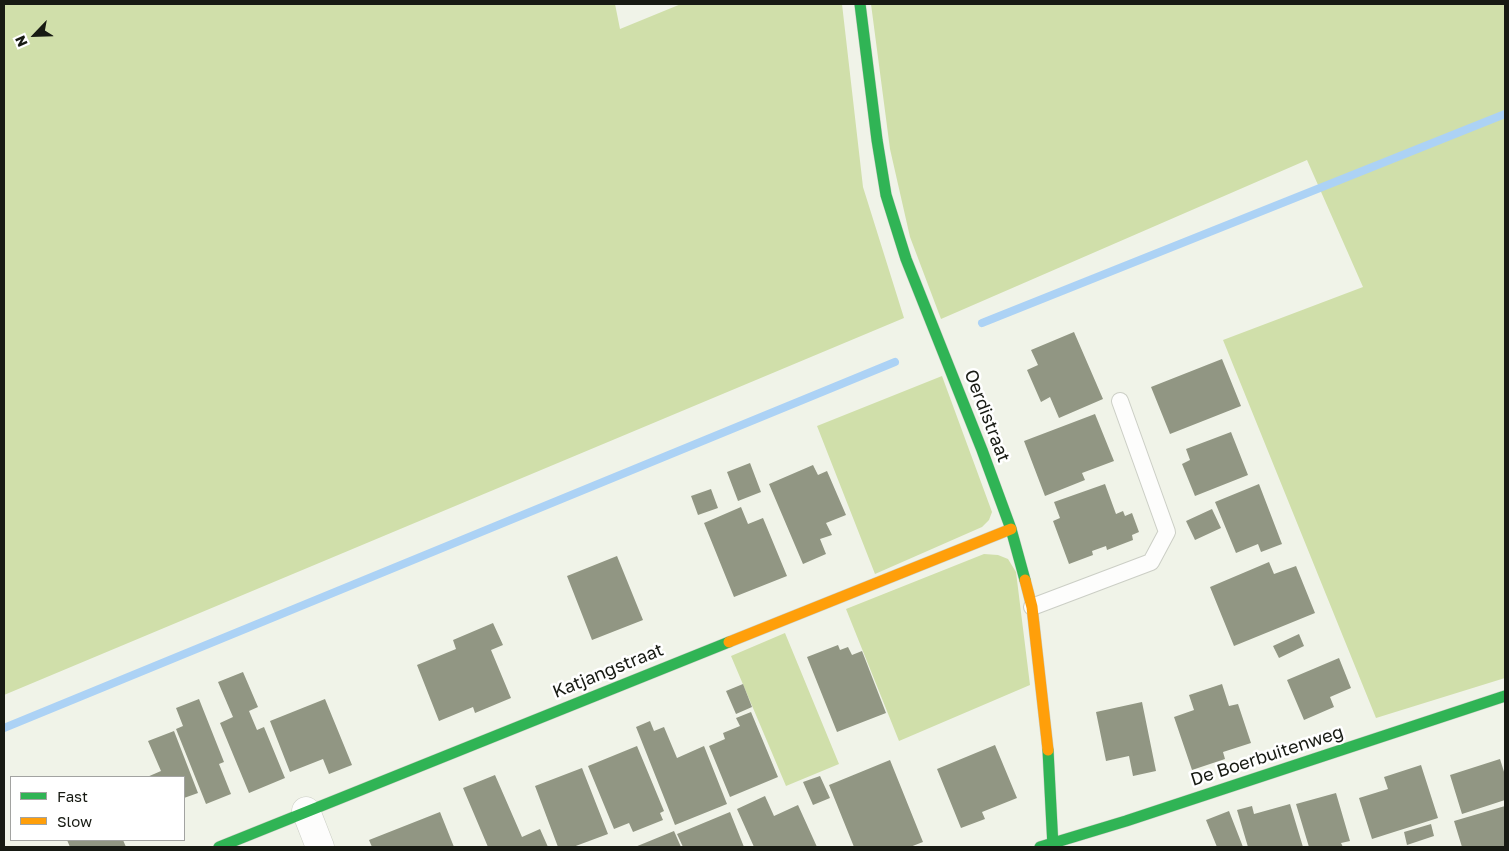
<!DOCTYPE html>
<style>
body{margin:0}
#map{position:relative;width:1509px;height:851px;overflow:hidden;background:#f0f3e8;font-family:"Golos Text",sans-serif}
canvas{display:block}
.frame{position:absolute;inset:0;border:5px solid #171a13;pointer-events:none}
.legend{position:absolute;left:10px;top:776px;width:175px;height:65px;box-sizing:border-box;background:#fff;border:1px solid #a2a3a1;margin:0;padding:6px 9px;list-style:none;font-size:15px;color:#171a13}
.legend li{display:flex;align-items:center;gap:10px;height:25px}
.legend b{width:25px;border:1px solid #a2a3a1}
.north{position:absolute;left:10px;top:10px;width:50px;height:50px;-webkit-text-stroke:4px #fff;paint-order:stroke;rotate:246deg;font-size:14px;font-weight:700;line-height:20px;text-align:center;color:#171a13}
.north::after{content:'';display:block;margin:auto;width:18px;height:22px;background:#171a13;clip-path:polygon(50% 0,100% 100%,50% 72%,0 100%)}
</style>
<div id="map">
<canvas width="1509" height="851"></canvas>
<div class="frame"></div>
<ul class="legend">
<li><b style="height:6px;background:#30b455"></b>Fast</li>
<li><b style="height:6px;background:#ff9f0a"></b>Slow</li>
</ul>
<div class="north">N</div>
</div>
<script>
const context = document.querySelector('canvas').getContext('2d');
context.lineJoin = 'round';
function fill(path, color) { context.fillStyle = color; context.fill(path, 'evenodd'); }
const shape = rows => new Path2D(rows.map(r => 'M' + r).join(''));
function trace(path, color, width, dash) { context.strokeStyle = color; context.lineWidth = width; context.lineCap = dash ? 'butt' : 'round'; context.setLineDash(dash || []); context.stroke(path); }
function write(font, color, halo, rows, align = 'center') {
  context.font = font + ' "Golos Text",sans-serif'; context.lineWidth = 5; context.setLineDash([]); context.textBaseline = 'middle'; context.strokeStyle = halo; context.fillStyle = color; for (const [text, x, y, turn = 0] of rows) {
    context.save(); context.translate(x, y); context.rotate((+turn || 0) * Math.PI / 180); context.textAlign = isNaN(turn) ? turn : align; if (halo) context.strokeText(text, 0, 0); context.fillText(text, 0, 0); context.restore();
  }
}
fill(shape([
 [4,4,615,4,620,29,681,4,842,4,863,187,904,318,4,695],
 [871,4,1505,4,1505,678,1376,718,1223,340,1363,287,1307,160,941,319,910,237,890,149],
 [942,376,992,512,989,520,982,527,875,574,817,426],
 [984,554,998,555,1008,559,1016,572,1030,685,899,741,846,609],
 [785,633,839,764,786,786,731,656]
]), '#d0dfaa');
trace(shape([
 [982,323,1505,114],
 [4,728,895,362]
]), '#acd2f5', 8);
fill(shape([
 [1074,332,1103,399,1059,418,1050,397,1041,402,1027,370,1038,365,1031,350],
 [1222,359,1241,406,1170,434,1151,387],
 [1095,414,1114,461,1082,473,1085,480,1045,496,1024,441],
 [1231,432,1248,475,1195,496,1182,464,1190,460,1186,449],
 [750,463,761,492,738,501,727,472],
 [813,465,818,475,827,471,846,515,826,523,832,535,820,539,826,554,803,564,769,484],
 [1105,484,1116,514,1123,511,1125,516,1132,513,1139,532,1132,535,1133,540,1107,550,1106,546,1092,551,1093,555,1069,564,1053,521,1060,518,1054,502],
 [1259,484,1282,544,1261,552,1258,544,1236,553,1215,502],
 [711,489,718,508,698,515,691,496],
 [741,507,748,524,763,518,787,576,734,597,704,523],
 [1212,509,1221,528,1195,540,1186,521],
 [617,556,643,620,592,640,567,576],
 [1269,562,1274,574,1296,566,1315,613,1234,646,1210,587],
 [493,623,503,645,491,650,511,698,475,713,473,707,439,721,417,665,456,649,453,640],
 [1299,634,1304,646,1279,658,1273,646],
 [838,645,840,650,848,647,852,655,862,651,886,713,837,732,807,657],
 [1339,658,1351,688,1330,697,1334,707,1304,720,1287,680],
 [243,672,258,707,249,711,257,730,264,727,285,778,249,793,220,723,233,717,218,682],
 [743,684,752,707,736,714,726,691],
 [1222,684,1229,706,1238,704,1251,743,1223,752,1225,759,1192,770,1174,717,1194,710,1189,695],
 [199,699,224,762,219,764,231,794,206,804,176,729,183,726,176,708],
 [325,699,352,765,329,774,323,759,290,772,270,721],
 [1142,702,1156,771,1133,776,1129,756,1106,761,1096,712],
 [751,712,778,777,730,797,709,746,725,739,723,733,740,726,736,718],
 [650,721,654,731,664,727,677,758,704,746,727,804,675,825,636,727],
 [174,731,198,793,184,798,184,777,147,777,161,771,148,741],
 [995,745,1017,798,982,812,985,819,961,828,937,769],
 [637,746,664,811,660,813,663,820,633,832,629,823,614,829,588,766],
 [1500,759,1505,775,1505,800,1462,814,1450,775],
 [890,760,923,842,910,847,854,847,829,785],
 [1421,765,1438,818,1372,839,1359,798,1388,789,1384,777],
 [582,768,608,834,573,847,558,847,535,786],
 [495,775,522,837,540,829,548,847,488,847,463,788],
 [820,776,830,798,813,805,803,782],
 [1336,793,1350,841,1341,843,1343,847,1309,847,1296,804],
 [765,796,774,816,798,805,817,847,754,847,737,809],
 [1290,804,1303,847,1248,847,1237,810,1252,806,1254,814],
 [1505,806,1505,846,1462,847,1454,821],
 [1229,811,1243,847,1217,847,1206,820],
 [440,812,454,847,372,847,369,840],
 [730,812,744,847,683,847,677,834],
 [1431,824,1434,836,1407,845,1404,832],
 [674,831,681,847,635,847],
 [67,840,123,840,126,847,70,847]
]), '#919683');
const lane = shape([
 [1032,607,1151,562,1167,532,1120,401]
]);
const street = shape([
 [306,811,320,847]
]);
const fast = shape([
 [860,4,877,140,886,195,906,259,982,450,1011,529,1025,580],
 [1048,750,1053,847],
 [219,847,729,642],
 [1040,847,1126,821,1505,696]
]);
const slow = shape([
 [1025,580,1032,607,1048,750],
 [729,642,1011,529]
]);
trace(lane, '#cbcec5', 18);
trace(street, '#cbcec5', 29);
trace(fast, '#cbcec5', 12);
trace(slow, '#cbcec5', 12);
trace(lane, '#fdfdfc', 16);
trace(street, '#fdfdfc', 28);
trace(fast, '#30b455', 11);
trace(slow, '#ff9f0a', 11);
write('18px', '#171a13', '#fff', [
 ["Oerdistraat",987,416,69],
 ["Katjangstraat",608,671,-22],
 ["De Boerbuitenweg",1267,756,-18]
]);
</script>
